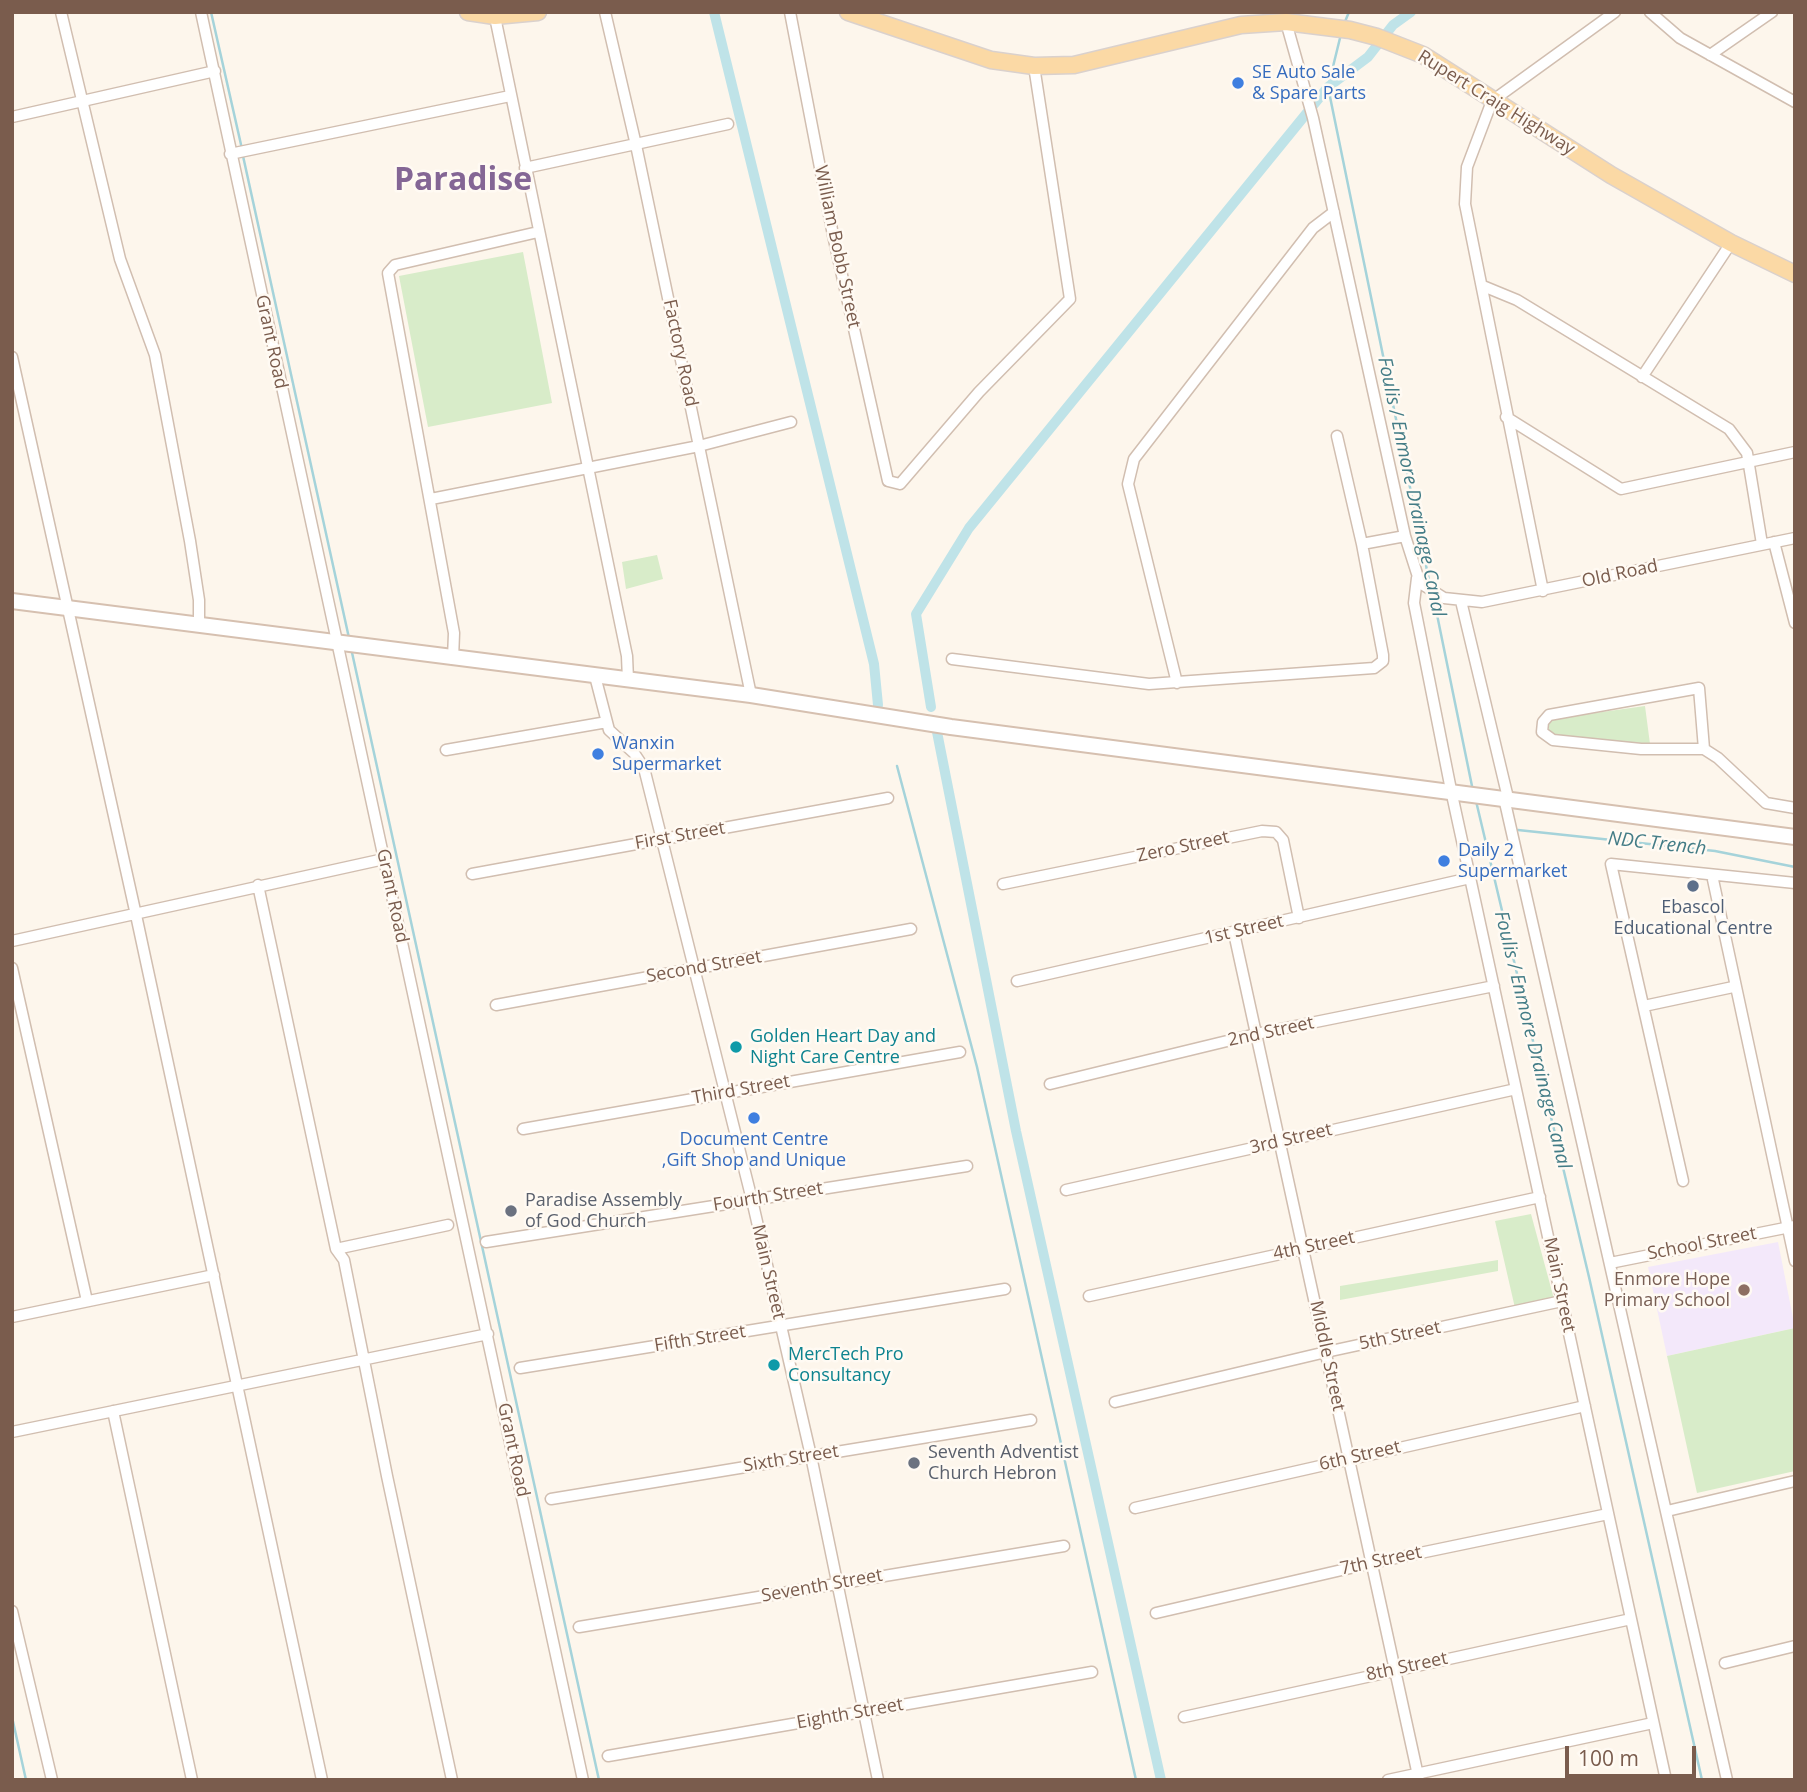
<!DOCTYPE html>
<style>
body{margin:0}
#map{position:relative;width:1807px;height:1792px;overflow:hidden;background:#fdf6ec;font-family:"Open Sans",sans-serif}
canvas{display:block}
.frame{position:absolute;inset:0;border:14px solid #7a5c4d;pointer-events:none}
.scale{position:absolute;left:1565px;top:1746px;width:131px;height:32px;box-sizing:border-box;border:4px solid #7a5c4d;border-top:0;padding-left:9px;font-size:21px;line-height:24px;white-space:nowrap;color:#7a5c4d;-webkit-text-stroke:5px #fffaf3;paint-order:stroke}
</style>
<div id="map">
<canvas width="1807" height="1792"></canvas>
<div class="frame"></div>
<div class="scale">100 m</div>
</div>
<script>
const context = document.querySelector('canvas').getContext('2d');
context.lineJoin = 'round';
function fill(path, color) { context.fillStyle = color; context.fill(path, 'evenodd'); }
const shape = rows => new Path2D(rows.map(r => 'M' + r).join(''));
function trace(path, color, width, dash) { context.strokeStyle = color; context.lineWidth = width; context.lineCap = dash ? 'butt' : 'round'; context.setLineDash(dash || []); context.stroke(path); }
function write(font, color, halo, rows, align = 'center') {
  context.font = font + ' "Open Sans",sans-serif'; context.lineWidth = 5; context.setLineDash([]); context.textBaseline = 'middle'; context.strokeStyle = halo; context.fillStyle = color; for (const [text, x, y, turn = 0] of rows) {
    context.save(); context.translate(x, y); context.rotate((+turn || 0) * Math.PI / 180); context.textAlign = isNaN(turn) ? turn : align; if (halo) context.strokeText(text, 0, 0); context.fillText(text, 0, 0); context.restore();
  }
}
fill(shape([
 [1778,1242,1795,1328,1667,1356,1648,1267]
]), '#f3e8fa');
fill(shape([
 [523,252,552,403,428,427,399,276],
 [657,555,663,579,626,589,622,562],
 [1645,706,1650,744,1553,735,1549,731,1549,722,1552,719],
 [1531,1214,1554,1299,1515,1308,1495,1221],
 [1498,1260,1498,1271,1340,1300,1340,1286],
 [1795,1328,1795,1471,1697,1493,1667,1356]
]), '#d8ecc9');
trace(shape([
 [211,12,242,149],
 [1344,24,1349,12],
 [1341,34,1328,87,1430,585],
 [243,156,349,638],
 [1433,595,1473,791],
 [351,648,599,1780],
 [897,766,977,1067,1136,1780],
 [1476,801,1589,1277,1702,1780],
 [1518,830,1715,851,1795,867],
 [12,1717,26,1780]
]), '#a5d3da', 2.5);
trace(shape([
 [714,12,874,664,878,705],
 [931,707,916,614,969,528,1328,87,1368,57,1393,25,1411,12],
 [937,732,1016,1131,1161,1780]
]), '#bfe3e8', 10);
const street = shape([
 [61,12,120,259,155,355,190,541,199,600,199,625],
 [201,12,583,1780],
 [494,12,627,656,628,680],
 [605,12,636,145,751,695],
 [790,12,833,235,888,481,900,484,979,392,1070,299,1034,66],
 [1650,12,1680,38,1795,102],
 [1286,22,1313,118,1405,536,1420,583,1444,598,1482,602,1795,538],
 [1710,55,1772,12],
 [12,117,215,71],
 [230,154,510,96],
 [525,168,728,124],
 [1483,286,1517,300,1729,429,1747,453,1762,544],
 [12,357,136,915,322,1780],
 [1642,377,1731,243],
 [1506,417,1621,489,1795,452],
 [1337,436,1362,544],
 [431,499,699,446,791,422],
 [1774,542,1795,623],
 [1417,578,1414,603,1451,790,1666,1780],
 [1543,591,1465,204,1467,167,1492,101,1615,12],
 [1461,601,1508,798],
 [453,659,454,633,388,273,395,265,538,232],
 [952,659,1149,684,1374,668,1383,661,1383,655,1362,544,1405,536],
 [595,676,609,730,634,753,644,768,752,1200,811,1456,878,1780],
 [1177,683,1128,484,1134,459,1313,228,1334,212],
 [1704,749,1699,688,1549,715,1543,722,1542,732,1553,740,1641,749,1704,749,1718,758,1766,803,1795,808],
 [446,750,607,722],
 [1504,798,1727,1780],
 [472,874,888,798],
 [1712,875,1795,1261],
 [1003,884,1262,831,1276,832,1283,840,1299,918],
 [258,885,336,1249,344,1260,387,1476,452,1780],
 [1234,933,1419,1780],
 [12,941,384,859],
 [12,968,87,1301],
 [1017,981,1470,878],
 [496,1005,911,929],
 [1644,1006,1733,987],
 [1050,1084,1256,1034,1494,986],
 [523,1129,960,1052],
 [1683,1181,1611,864,1795,883],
 [1066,1190,1516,1089],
 [486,1242,967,1166],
 [336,1249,448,1225],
 [1610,1263,1795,1226],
 [1089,1296,1540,1197],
 [12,1317,214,1275],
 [520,1368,1005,1289],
 [1115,1402,1326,1352,1562,1301],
 [113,1411,192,1780],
 [12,1432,488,1334],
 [551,1499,1031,1420],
 [1135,1508,1585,1406],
 [1667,1511,1795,1481],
 [12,1611,52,1780],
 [1156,1613,1372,1563,1608,1514],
 [579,1627,1064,1546],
 [1725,1663,1795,1646],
 [1184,1717,1631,1619],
 [608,1756,1092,1672],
 [1388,1780,1653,1723]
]);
const secondary = shape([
 [12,601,751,695,951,727,1795,837]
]);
const primary = shape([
 [468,12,495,16,538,12],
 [848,12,991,60,1034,66,1074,65,1241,25,1286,22,1350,30,1377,37,1423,55,1611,175,1731,243,1795,274]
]);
trace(street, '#d1beb0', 13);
trace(secondary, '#d6c0b0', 18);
trace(primary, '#dad1cd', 19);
trace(street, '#fff', 10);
trace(secondary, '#fff', 14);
trace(primary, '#fbd9a5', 16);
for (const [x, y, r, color] of [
 [1238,83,7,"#3f7fe0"],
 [598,754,7,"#3f7fe0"],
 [1444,861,7,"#3f7fe0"],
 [1693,886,7,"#5c6f8a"],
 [736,1047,7,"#0f9aa8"],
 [754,1118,7,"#3f7fe0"],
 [511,1211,7,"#6b7280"],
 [1744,1290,7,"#8d6e63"],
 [774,1365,7,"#0f9aa8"],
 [914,1463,7,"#6b7280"]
]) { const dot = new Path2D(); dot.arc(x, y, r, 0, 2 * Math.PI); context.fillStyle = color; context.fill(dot); trace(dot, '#fffaf3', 2.5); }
write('18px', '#366cbe', '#fffaf3', [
 ["SE Auto Sale",1252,73],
 ["& Spare Parts",1252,94],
 ["Wanxin",612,744],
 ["Supermarket",612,765],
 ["Daily 2",1458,851],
 ["Supermarket",1458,872],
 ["Document Centre",754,1140,"center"],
 [",Gift Shop and Unique",754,1161,"center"]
], 'left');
write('18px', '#7a5c4d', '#fffaf3', [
 ["Rupert Craig Highway",1496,103,32],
 ["William Bobb Street",837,247,78],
 ["Grant Road",271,342,78],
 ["Factory Road",680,353,78],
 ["Old Road",1620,574,-12],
 ["First Street",680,836,-10],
 ["Zero Street",1183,847,-12],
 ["Grant Road",392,896,78],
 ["1st Street",1244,930,-13],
 ["Second Street",704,967,-10],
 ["2nd Street",1271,1032,-12],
 ["Third Street",741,1090,-10],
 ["3rd Street",1291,1139,-13],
 ["Fourth Street",768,1197,-9],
 ["School Street",1702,1244,-11],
 ["4th Street",1314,1246,-12],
 ["Main Street",768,1272,77],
 ["Main Street",1559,1285,78],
 ["5th Street",1400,1336,-12],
 ["Fifth Street",700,1339,-9],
 ["Middle Street",1327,1356,78],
 ["Grant Road",513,1450,78],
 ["6th Street",1360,1456,-13],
 ["Sixth Street",791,1459,-9],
 ["7th Street",1381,1561,-12],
 ["Seventh Street",822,1586,-10],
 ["8th Street",1407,1667,-12],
 ["Eighth Street",850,1714,-10]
]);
write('18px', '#4e5e75', '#fffaf3', [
 ["Ebascol",1693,908],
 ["Educational Centre",1693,929]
]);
write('18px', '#0d838f', '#fffaf3', [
 ["Golden Heart Day and",750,1037],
 ["Night Care Centre",750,1058],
 ["MercTech Pro",788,1355],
 ["Consultancy",788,1376]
], 'left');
write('18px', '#5b616d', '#fffaf3', [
 ["Paradise Assembly",525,1201],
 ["of God Church",525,1222],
 ["Seventh Adventist",928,1453],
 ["Church Hebron",928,1474]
], 'left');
write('18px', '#785e54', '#fffaf3', [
 ["Enmore Hope",1730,1280],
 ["Primary School",1730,1301]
], 'right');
write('italic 19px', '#437c86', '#fffaf3', [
 ["Foulis / Enmore Drainage Canal",1411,487,78],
 ["NDC Trench",1657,844,6],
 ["Foulis / Enmore Drainage Canal",1532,1040,76]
]);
write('bold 32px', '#846695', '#fffaf3', [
 ["Paradise",463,181]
]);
</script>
